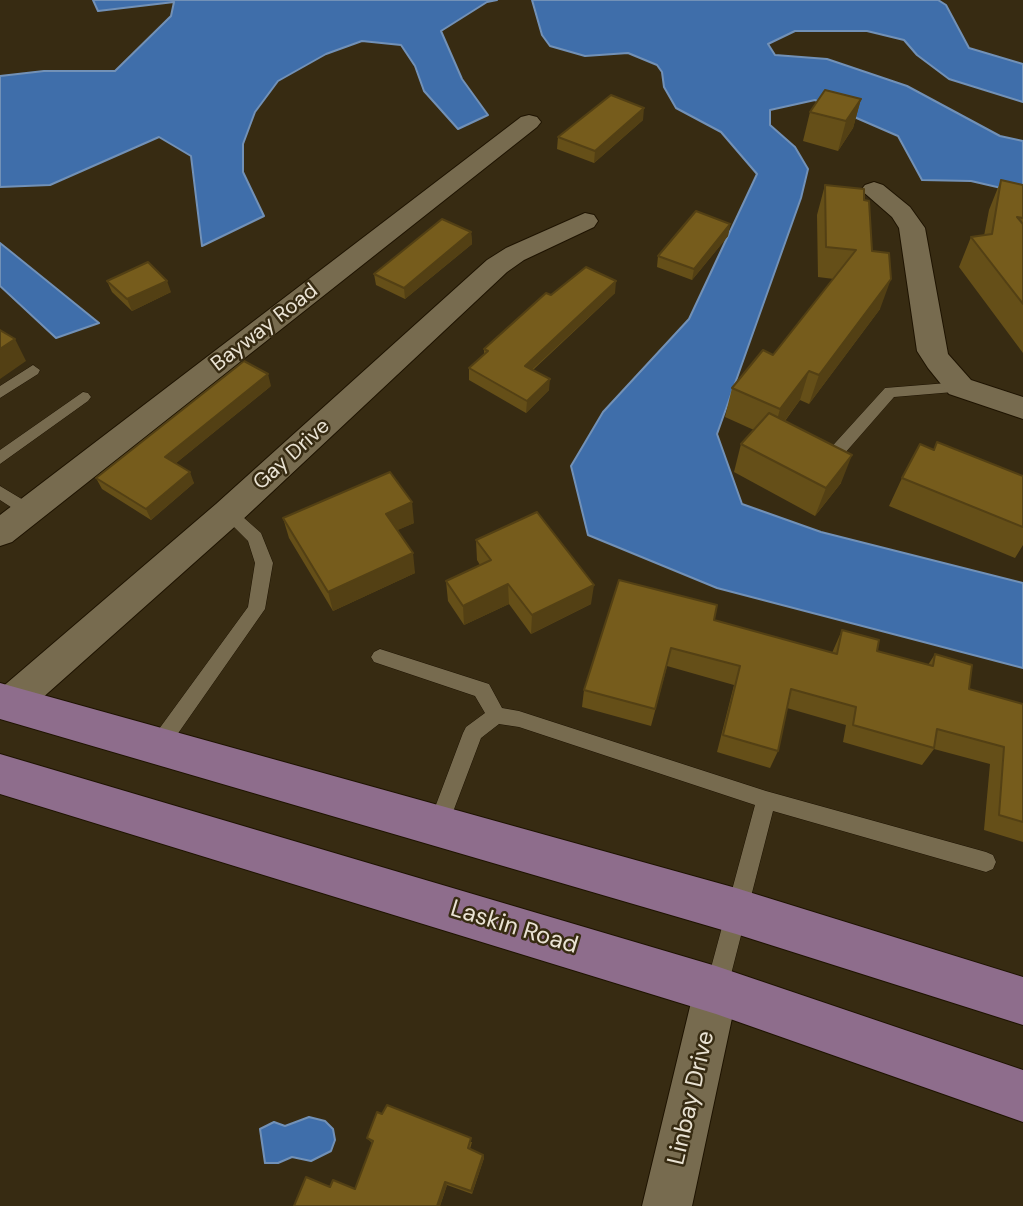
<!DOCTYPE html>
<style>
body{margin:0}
canvas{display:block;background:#372b12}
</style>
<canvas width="1023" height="1206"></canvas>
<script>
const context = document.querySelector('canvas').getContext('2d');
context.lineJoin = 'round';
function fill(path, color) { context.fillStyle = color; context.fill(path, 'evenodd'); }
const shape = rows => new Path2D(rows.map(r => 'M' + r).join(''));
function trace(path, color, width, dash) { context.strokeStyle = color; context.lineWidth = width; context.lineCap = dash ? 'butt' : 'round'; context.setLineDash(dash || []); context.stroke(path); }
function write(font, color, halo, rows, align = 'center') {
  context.font = font + ' "DM Sans",sans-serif'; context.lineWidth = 5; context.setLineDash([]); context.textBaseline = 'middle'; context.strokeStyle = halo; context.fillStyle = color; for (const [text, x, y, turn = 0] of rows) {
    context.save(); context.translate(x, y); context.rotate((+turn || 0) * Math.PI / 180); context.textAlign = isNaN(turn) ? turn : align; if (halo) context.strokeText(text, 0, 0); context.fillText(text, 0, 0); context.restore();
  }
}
const water = shape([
 [93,0,497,0,487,2,441,31,462,79,488,115,458,129,424,91,415,66,401,45,362,41,326,54,278,81,255,112,243,144,243,172,264,216,202,246,191,156,159,137,50,185,0,187,0,76,44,71,115,71,171,16,174,2,98,11,93,0],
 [532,0,938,0,946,5,969,48,1023,64,1023,102,949,79,917,55,904,40,867,31,795,31,768,44,775,55,827,59,907,86,1000,136,1023,141,1023,193,971,181,922,180,898,136,815,100,770,110,770,125,795,147,808,169,801,198,717,434,742,504,821,532,1023,583,1023,668,717,588,588,535,571,466,603,412,689,319,757,174,721,132,676,108,664,87,662,72,657,65,628,53,585,56,550,46,542,35,532,0],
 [0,243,10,251,99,323,56,338,0,286,0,243],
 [309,1117,325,1121,333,1129,335,1140,331,1151,311,1161,292,1157,278,1163,265,1163,260,1129,274,1122,285,1126,309,1117]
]);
fill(water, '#3f6eaa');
trace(water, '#7291b7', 2);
const lane = shape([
 [33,365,40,370,38,374,0,398,0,386,33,365],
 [960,382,965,383,967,387,965,391,894,397,838,461,826,461,824,457,826,453,885,388,960,382],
 [83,392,88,393,91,397,88,401,0,464,0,450,83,392],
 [0,486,35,507,37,511,35,515,23,515,0,500,0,486],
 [228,507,234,509,261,533,273,563,265,609,165,752,158,755,151,752,148,746,151,740,248,607,255,563,248,541,220,513,228,507],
 [380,649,489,684,502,708,519,711,766,791,986,852,993,855,996,862,993,869,986,872,773,811,727,990,724,998,716,1001,708,998,705,990,755,805,519,727,499,724,481,738,445,833,438,836,431,833,428,826,463,733,466,727,485,713,475,696,374,662,371,657,374,652,380,649]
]);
const street = shape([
 [529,115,537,117,541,122,537,127,12,542,0,546,0,515,521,117,529,115],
 [874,182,883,185,910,207,925,228,948,354,971,380,1023,397,1023,419,949,394,928,368,917,351,899,228,892,217,861,190,865,185,874,182],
 [585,213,594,215,598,221,594,227,524,260,507,272,240,522,22,716,9,720,0,717,0,689,216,504,487,260,506,248,585,213],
 [716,968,732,974,738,990,692,1206,642,1206,694,990,700,974,716,968]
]);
const primary = shape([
 [0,683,736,888,1023,977,1023,1025,736,934,0,719,0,683],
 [0,754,716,966,1023,1070,1023,1122,716,1014,0,794,0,754]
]);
trace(lane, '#1e1300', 1);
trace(street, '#1e1300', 2);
trace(primary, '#1e1300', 2);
fill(lane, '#776b4f');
fill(street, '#776b4f');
fill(primary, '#8e6d8c');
fill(shape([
 [861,99,853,128,838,151,803,141,810,112],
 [643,120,594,163,557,149,558,137],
 [1001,180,1023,185,1023,353,959,267,971,237,984,236,989,210],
 [825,185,864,200,880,309,809,404,800,400,785,421,841,483,815,516,734,472,741,444,754,430,725,417,732,388,773,355,834,279,818,277,817,215],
 [730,224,728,236,692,280,657,267,658,256],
 [471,232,472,244,405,299,376,285,374,274],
 [107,281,171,292,132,311,112,292],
 [615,293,533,370,549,390,526,413,469,380,469,368,484,354,484,349,551,295],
 [271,386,176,463,194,483,151,520,102,489,96,478],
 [934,450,1023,476,1023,545,1015,558,889,506,902,478],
 [283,518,414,523,397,530,415,573,333,611,289,538],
 [476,540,591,604,531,634,509,604,464,625,448,601,446,581,480,565,477,560],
 [714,620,832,653,842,630,877,651,928,665,935,654,969,689,1023,704,1023,842,984,830,990,764,934,749,922,765,843,742,846,725,787,708,778,751,770,768,717,752,734,685,667,666,651,726,582,707,584,690],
 [367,1138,472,1142,470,1149,483,1155,484,1158,472,1194,447,1185,440,1206,294,1206,330,1187,355,1189,372,1143]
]), '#654f18');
fill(shape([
 [861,99,853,128,838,151,846,121],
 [644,108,643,120,594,163,595,151],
 [730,224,728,236,692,280,694,269],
 [471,232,472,244,405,299,404,288],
 [891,279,880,309,809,404,819,375],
 [167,281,171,292,132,311,127,299],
 [616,281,615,293,524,377,525,366],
 [15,339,26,361,0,379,0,349],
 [809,371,800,400,772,438,780,409],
 [268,374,271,386,170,468,165,457],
 [550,379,549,390,526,413,527,401],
 [852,455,841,483,815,516,826,488],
 [190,472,194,483,151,520,146,509],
 [412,502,414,523,389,534,386,514],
 [413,553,415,573,333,611,328,592],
 [508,584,509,604,464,625,463,606],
 [594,585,591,604,531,634,532,615],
 [483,1155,484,1158,472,1194,471,1191],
 [445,1182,447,1185,440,1206,437,1206]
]), '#534014');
const building = shape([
 [825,90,861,99,846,121,810,112,825,90],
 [611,95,644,108,595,151,558,137,611,95],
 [1001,180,1023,185,1023,218,1017,217,1023,224,1023,304,971,237,992,234,1001,180],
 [825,185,864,189,864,200,869,201,872,251,889,253,891,279,819,375,809,371,780,409,732,388,763,350,773,355,856,250,826,247,825,185],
 [696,211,730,224,694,269,658,256,696,211],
 [442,219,471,232,404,288,374,274,442,219],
 [148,262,167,281,127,299,107,281,148,262],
 [586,267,616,281,525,366,550,379,527,401,469,368,488,351,484,349,546,293,551,295,586,267],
 [0,330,15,339,0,349,0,330],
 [244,361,268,374,165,457,190,472,146,509,96,478,244,361],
 [769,413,852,455,826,488,741,444,769,413],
 [937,442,1023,476,1023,527,902,478,920,444,934,450,937,442],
 [390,472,412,502,386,514,413,553,328,592,283,518,390,472],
 [537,512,594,585,532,615,508,584,463,606,446,581,491,560,476,540,537,512],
 [619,580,717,605,714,620,837,654,842,630,879,640,877,651,933,666,935,654,972,665,969,689,1023,704,1023,822,999,815,1004,747,937,729,934,748,853,725,856,707,791,689,778,751,723,735,740,666,671,648,655,709,584,690,619,580],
 [387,1105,471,1138,468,1148,483,1155,471,1191,445,1182,437,1206,294,1206,306,1177,330,1187,333,1180,355,1189,373,1141,367,1138,377,1112,382,1114,387,1105]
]);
fill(building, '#765c1c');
trace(building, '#534014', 2);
write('21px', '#eae3d4', '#372b12', [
 ["Bayway Road",265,328,-38],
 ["Gay Drive",292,455,-42]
]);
write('24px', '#eae3d4', '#372b12', [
 ["Laskin Road",514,928,17],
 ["Linbay Drive",692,1098,-77]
]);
</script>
